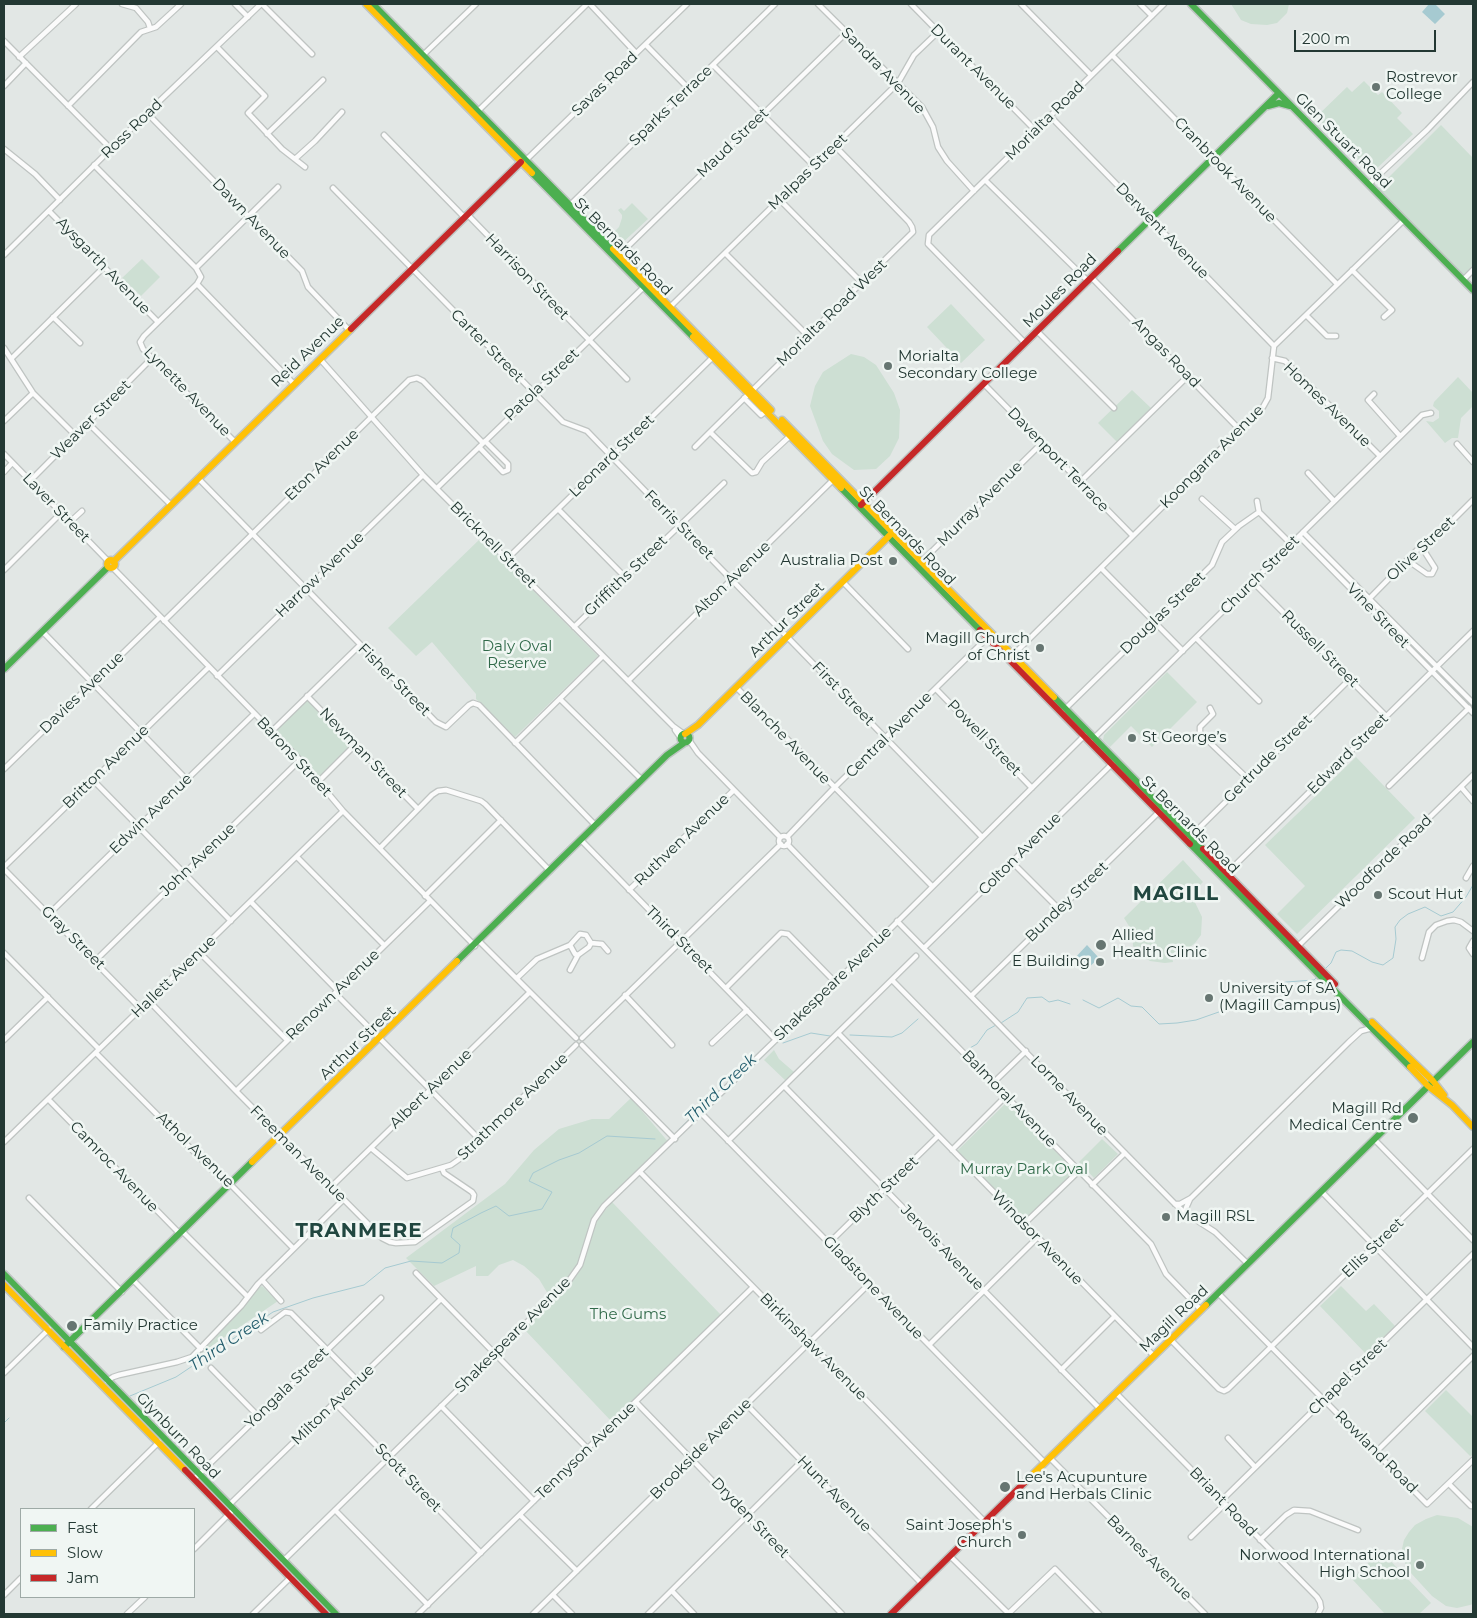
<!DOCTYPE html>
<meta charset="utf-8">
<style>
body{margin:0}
#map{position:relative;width:1477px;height:1618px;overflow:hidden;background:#e2e7e5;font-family:Montserrat,sans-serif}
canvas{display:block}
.frame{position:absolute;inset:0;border:5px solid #233833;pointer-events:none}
.legend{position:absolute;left:20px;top:1508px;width:175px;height:90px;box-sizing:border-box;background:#f0f6f3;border:1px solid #9eaaa6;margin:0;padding:6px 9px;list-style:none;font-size:15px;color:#233833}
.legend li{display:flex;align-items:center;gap:10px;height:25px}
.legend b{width:25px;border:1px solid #9eaaa6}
.scale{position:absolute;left:1294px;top:30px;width:142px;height:22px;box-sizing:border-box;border:2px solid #233833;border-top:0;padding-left:6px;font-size:15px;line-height:18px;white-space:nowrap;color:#233833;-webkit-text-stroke:4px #f0f6f3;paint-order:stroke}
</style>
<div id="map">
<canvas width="1477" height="1618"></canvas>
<div class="frame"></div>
<ul class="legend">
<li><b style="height:6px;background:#4caf50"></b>Fast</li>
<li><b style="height:6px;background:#ffc107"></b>Slow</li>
<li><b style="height:6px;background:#c62828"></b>Jam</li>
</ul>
<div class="scale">200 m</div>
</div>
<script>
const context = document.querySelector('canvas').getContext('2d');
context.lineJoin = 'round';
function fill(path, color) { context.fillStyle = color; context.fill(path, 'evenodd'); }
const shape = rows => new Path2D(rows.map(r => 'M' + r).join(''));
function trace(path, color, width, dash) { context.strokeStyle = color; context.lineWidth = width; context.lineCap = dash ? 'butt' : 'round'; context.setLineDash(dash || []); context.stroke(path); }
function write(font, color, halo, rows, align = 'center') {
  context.font = font + ' Montserrat,sans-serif'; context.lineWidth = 5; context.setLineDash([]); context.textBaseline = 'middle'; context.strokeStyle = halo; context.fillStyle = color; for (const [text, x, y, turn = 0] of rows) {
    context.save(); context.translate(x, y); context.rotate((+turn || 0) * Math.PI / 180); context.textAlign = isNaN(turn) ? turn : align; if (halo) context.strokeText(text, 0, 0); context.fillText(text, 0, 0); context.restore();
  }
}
fill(shape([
 [1231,4,1289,4,1287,13,1277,23,1267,25,1251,24,1241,20],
 [1364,81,1378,95,1382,92,1402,113,1397,118,1413,134,1374,171,1361,158,1358,160,1316,117,1347,87,1352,92],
 [1441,125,1473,158,1473,266,1464,274,1460,273,1377,189],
 [632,203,648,219,618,247,609,237,619,227,622,218,622,215,618,210,621,208,624,211],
 [142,259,160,277,141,296,122,278],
 [951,304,985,340,961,363,927,327],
 [851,354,864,357,876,365,894,393,900,410,899,438,890,456,876,469,854,470,832,454,823,441,810,406,815,386,823,372],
 [1458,377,1473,393,1473,406,1461,418,1458,438,1452,438,1445,443,1426,421,1433,422,1439,418,1439,411,1433,406,1434,402],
 [1132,390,1151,408,1117,442,1098,423],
 [481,538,598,656,515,737,476,699,476,694,432,642,416,656,388,628],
 [1307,540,1431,664,1429,665,1305,541],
 [1167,672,1197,702,1152,747,1131,726,1110,747,1103,740,1104,735],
 [307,696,355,745,319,781,272,731],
 [1356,757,1415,818,1297,934,1277,914,1305,886,1265,845],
 [1183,860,1203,882,1191,894,1202,917,1201,935,1195,943,1185,951,1172,957,1173,962,1165,963,1150,961,1141,955,1133,946,1132,931,1124,918],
 [774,1050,779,1059,794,1072,786,1081,764,1060],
 [631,1098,670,1144,598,1214,583,1257,568,1282,548,1294,539,1279,524,1266,513,1260,499,1265,488,1276,476,1276,476,1266,434,1286,406,1258,505,1184,534,1150,559,1129,592,1119,609,1119],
 [1008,1101,1074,1171,1024,1222,957,1151],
 [1102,1139,1118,1154,1094,1178,1079,1162],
 [612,1202,721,1315,612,1422,524,1329,575,1277,586,1256,591,1236,598,1219],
 [262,1286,278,1301,200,1354,245,1305,258,1288],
 [1341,1286,1366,1311,1374,1304,1395,1326,1366,1354,1320,1306],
 [1446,1390,1473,1417,1473,1455,1470,1456,1425,1411],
 [1437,1515,1458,1518,1473,1527,1473,1604,1470,1605,1457,1608,1446,1606,1432,1596,1410,1572,1404,1561,1402,1549,1404,1540,1409,1532,1415,1525,1426,1519],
 [1381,1551,1431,1603,1419,1614,1385,1614,1352,1579]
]), '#cddfd3');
fill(shape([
 [1429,4,1435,4,1445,14,1435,24,1422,12],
 [1087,945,1099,958,1086,970,1075,958]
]), '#a6cad1');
trace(shape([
 [1325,969,1331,963,1336,952,1341,950,1352,951,1372,962,1383,965,1393,958,1396,939,1395,927,1400,920,1408,914,1425,907,1441,916,1453,912,1466,897,1473,885],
 [1083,1000,1099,1008,1118,998,1131,1006,1142,1007,1159,1024,1177,1023,1196,1020,1233,1007,1246,1005,1261,998,1272,988,1286,982,1314,980,1317,977],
 [1001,1023,1018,1012,1027,998,1042,997,1049,1002,1058,1000,1070,1004],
 [850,1035,892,1037,902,1033,918,1019],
 [783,1043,811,1033,830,1036],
 [968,1049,977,1044,987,1030,996,1025],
 [679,1129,763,1049],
 [130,1396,176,1377,273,1312,313,1298,364,1285,385,1268,411,1261,442,1263,459,1253,460,1245,451,1237,453,1228,481,1213,496,1206,509,1216,542,1209,552,1192,529,1181,533,1173,559,1160,579,1153,607,1136,655,1139],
 [4,1423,9,1418]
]), '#a6cad1', 1);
const street = shape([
 [122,4,136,8,148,22,150,28],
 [235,4,248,17],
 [262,4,312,54],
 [590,4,636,53],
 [818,4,922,107,933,127,938,147,947,161,974,191],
 [911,4,1036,131],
 [1021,4,1091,75],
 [1140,4,1152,16],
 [4,41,111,149],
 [646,45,688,88],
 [217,47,265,96,248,113,282,149,305,167],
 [1112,55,1337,284],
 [19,57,76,4],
 [421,57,476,4],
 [713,65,814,166],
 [4,86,26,63],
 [68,106,141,32,156,27,181,4],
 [147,113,302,271,308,287,349,330],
 [476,113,587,4],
 [1050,116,1274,346],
 [267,134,323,80],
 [384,135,464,217],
 [4,149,35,174,60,200],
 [295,159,315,141,342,112],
 [525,161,687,4],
 [94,165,196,268],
 [985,180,1088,281],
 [1369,184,1427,130,1473,82],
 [333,188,563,422,587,431,614,459,982,837],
 [780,200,862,283],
 [568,207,775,4],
 [49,211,158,322],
 [467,214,627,379],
 [725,253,808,336],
 [4,255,147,113,261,4],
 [617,257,847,32],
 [1352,270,1392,310,1384,317],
 [1092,278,1240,430],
 [1463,280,1473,270],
 [197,284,294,384],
 [670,307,898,83,914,55,938,32],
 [1306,315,1327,336,1336,336],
 [53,317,80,343],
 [1037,331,1114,408],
 [1025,343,928,244,929,235,1164,4],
 [4,348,33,393,76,436],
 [1272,358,1285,361,1380,456],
 [11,359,104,267],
 [320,359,423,475,673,726,684,734],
 [984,384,1133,536],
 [1374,394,1368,400,1400,436],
 [744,398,761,415,766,411],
 [4,421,33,393],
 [88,423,171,505],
 [791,435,762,462,756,472,752,473,710,432,913,232,912,227,909,222,835,146],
 [235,442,143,349,140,342,144,336,197,284,201,277,196,268,278,187],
 [1457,444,1473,462],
 [479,447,503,472,508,470,508,464,485,441],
 [695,447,710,432],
 [4,454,108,561],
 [4,472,12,463],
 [1308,473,1334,501],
 [198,478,436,722,446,727,469,705,473,703,479,705,596,826],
 [30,481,152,358],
 [1080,482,1188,376],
 [437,488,646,285],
 [1202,499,1235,529],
 [1257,501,1259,512],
 [558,509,625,577],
 [70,522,82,511],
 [1303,532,1473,703],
 [1299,536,1473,713],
 [507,559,713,357],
 [1407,560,1427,574,1432,574,1435,568,1421,546],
 [920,563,1042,443],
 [113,568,300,760,343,811,475,946],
 [1101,568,1183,651],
 [4,570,61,513],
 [843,582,908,649],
 [1253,582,1386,716],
 [1369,599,1421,546,1445,528,1473,500],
 [164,621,409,380,417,378,423,381,483,443],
 [574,627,724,483],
 [42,631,187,780],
 [1196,638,1259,701],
 [1011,657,1263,407,1268,398,1274,346,1404,220],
 [217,676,423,475],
 [628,681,834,479],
 [736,687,932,886],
 [936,689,1032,788],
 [307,696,418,809],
 [560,699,642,780],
 [1210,708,1213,714,1200,727,1200,733,1248,779],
 [1063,711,1212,565,1222,542,1239,526,1259,512,1291,544],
 [675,730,680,737],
 [272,731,360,645],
 [1093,739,1422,415,1431,413],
 [689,740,698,753,780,837],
 [515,743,603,656],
 [4,769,160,617],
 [93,780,231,921],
 [319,781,355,745],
 [1389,786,1469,708],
 [1461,787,1473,801],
 '779 841a5 5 0 1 1 10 0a5 5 0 1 1-10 0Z',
 [787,837,834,788,988,637],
 [1189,838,1350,679],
 [581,840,776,1040],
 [787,844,879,939],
 [380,848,432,795,438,791,446,790,481,801,485,804,550,871],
 [297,857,384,945],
 [1012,862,1059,909],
 [4,867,209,667],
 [4,869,141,1009],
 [1225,875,1473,631],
 [1466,878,1473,866],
 [629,890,734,790],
 [425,896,501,820],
 [251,902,338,991],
 [49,914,254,714],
 [897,921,1175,1204,1184,1212,1215,1232,1248,1264],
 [479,941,576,1038],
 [1473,941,1469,948,1473,954],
 [591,943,602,944,608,951],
 [570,945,575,954,578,955,589,947,591,943],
 [1297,947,1473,775],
 [924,948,1114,762],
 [199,952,287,1040],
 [4,953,99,1049],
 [1422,958,1429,932,1436,925,1447,921,1454,920,1461,922,1473,931],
 [95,961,300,760],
 [570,970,578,955],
 [517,978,537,959,570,945,580,934,586,935,591,943],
 [892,980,1151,1244,1166,1274,1201,1310],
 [726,988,781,933,788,934,835,982],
 [335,993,480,1140],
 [625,995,672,1045],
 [971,996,1160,811],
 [149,1001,236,1091,382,1238,390,1242,396,1243,415,1242,473,1201,474,1195,472,1192,444,1173,442,1168],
 [838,1033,1154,1356],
 [582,1038,781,844],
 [4,1040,48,997],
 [712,1043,747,1010],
 [582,1045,675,1139],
 [96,1053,225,1183,231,1185,293,1248],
 [993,1083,1026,1051],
 [784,1086,1100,1409],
 [236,1091,430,901],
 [48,1099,180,1234],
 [701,1113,1045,1463],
 [1374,1139,1473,1240],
 [728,1141,916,956],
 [4,1142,343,811],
 [371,1148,407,1178,451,1165,461,1158,576,1045],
 [952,1150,1006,1096],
 [640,1172,767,1301,809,1342,985,1522],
 [1092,1185,1125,1153],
 [331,1187,530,992],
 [1322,1192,1473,1347],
 [29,1198,122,1292],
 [1175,1204,1180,1204,1191,1198,1349,1042,1361,1031,1372,1028],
 [1187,1214,1186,1208,1190,1199],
 [1024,1224,1079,1171],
 [183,1232,248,1297],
 [829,1243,938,1136],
 [416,1273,588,1449],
 [262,1280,281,1301],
 [134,1281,201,1349],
 [1218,1293,1427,1504,1473,1460],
 [261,1330,285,1312,291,1313,358,1381],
 [1171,1340,1219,1389,1224,1391,1228,1389,1473,1149],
 [929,1345,1037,1238],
 [211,1368,258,1416],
 [1061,1370,1114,1317],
 [4,1373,49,1329],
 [107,1381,113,1377,119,1375,177,1362,192,1357,241,1306,258,1284,343,1200],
 [1116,1393,1317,1597,1320,1602,1321,1608,1318,1614],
 [636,1402,842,1614],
 [335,1403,481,1553],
 [746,1404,922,1584],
 [441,1406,534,1501],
 [1228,1438,1255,1467],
 [1376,1452,1473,1356],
 [1050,1458,1205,1614],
 [194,1479,381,1298],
 [1449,1484,1471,1506,1473,1506],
 [1222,1500,1473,1254],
 [229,1505,441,1299],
 [91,1509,159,1442],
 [335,1510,428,1605],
 [520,1515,577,1571],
 [1191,1537,1225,1504],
 [1260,1540,1286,1515,1294,1510,1310,1511,1358,1530],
 [194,1549,233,1510],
 [950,1556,1009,1614],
 [283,1561,568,1282,580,1265,594,1220,604,1206,876,943,1085,735],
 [672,1591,694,1614],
 [4,1595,21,1578],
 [553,1595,572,1614],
 [127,1614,145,1597],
 [253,1614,291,1577],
 [418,1614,753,1287],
 [533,1614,869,1284],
 [648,1614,802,1461],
 [1008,1614,1055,1569,1099,1614]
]);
const fast = shape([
 [373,4,613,249],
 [1191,4,1473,290],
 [1268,106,1279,103,1290,106],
 [532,173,693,337],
 [1118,251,1278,94],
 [841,488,980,630],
 [4,669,108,567],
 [1054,697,1203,849],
 '680.5 738a4.5 4.5 0 1 1 9 0a4.5 4.5 0 1 1-9 0Z',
 [1190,844,1410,1067],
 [457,961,667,755,684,743],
 [4,1274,336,1614],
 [1206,1305,1473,1042],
 [64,1347,252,1162]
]);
const slow = shape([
 [366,4,532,173],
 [613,249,771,410],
 [693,337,841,488],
 [782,420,1054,697],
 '107 564a4 4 0 1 1 8 0a4 4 0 1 1-8 0Z',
 [113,562,351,329],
 [685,734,698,725,890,535],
 [1372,1022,1433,1081,1444,1095],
 [1410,1067,1428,1086,1452,1105,1473,1127],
 [252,1162,457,961],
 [4,1285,185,1470],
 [1025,1482,1206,1305]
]);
const jam = shape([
 [351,329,521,162],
 [861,505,1118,251],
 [980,630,1190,844],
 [1203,849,1335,984],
 [185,1470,326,1614],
 [891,1614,1025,1482]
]);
trace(street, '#bfc4c2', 7);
trace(fast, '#bfc5c3', 9);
trace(slow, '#bfc5c3', 9);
trace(jam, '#bfc5c3', 9);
trace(street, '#fbfbfb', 4.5);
trace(fast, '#4caf50', 6);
trace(slow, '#ffc107', 6);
trace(jam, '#c62828', 6);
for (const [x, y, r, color] of [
 [1376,87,5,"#667571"],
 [888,366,5,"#667571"],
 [893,561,5,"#667571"],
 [1040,648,5,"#667571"],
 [1132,738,5,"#667571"],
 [1378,895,5,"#667571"],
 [1101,945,6,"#667571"],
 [1100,962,5,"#667571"],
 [1209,998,5,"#667571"],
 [1413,1118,6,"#667571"],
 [1166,1217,5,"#667571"],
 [72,1326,6,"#667571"],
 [1005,1487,6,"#667571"],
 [1022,1535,5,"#667571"],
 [1420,1565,5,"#667571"]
]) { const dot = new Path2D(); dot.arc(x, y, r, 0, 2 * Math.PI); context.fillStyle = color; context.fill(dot); trace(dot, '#f0f6f3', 2); }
write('15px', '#233833', '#f0f6f3', [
 ["Durant Avenue",973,67,45],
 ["Sandra Avenue",883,71,46],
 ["Savas Road",605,84,-44],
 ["Sparks Terrace",671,106,-44],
 ["Morialta Road",1045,121,-45],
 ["Ross Road",132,129,-44],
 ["Glen Stuart Road",1343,141,45],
 ["Maud Street",733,143,-44],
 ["Cranbrook Avenue",1225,170,46],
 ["Malpas Street",808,172,-44],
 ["Dawn Avenue",251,219,46],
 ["Derwent Avenue",1162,231,46],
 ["St Bernards Road",623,247,45],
 ["Aysgarth Avenue",103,266,46],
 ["Harrison Street",527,277,46],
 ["Moules Road",1060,291,-45],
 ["Morialta Road West",832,313,-44],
 ["Carter Street",487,346,45],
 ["Reid Avenue",308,352,-44],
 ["Angas Road",1166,353,46],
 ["Patola Street",542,385,-44],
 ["Lynette Avenue",187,392,46],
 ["Homes Avenue",1327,405,44],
 ["Weaver Street",91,420,-45],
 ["Leonard Street",612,456,-44],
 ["Koongarra Avenue",1212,457,-45],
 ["Davenport Terrace",1058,460,46],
 ["Eton Avenue",322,465,-44],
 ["Murray Avenue",980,504,-45],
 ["Laver Street",56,508,46],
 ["Ferris Street",679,525,45],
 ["St Bernards Road",907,536,46],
 ["Bricknell Street",493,545,45],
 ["Olive Street",1421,549,-43],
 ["Harrow Avenue",320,575,-44],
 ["Church Street",1260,575,-45],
 ["Griffiths Street",626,576,-44],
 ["Alton Avenue",732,579,-44],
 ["Douglas Street",1163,613,-44],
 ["Vine Street",1378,616,46],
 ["Arthur Street",787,620,-45],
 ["Russell Street",1320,649,45],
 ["Fisher Street",394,680,45],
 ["Davies Avenue",82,693,-44],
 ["First Street",843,694,46],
 ["Central Avenue",889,735,-45],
 ["Blanche Avenue",785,738,46],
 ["Powell Street",984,738,46],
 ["Newman Street",363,753,46],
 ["Edward Street",1348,754,-45],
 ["Barons Street",294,757,47],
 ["Gertrude Street",1268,759,-45],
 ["Britton Avenue",106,767,-44],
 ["Edwin Avenue",151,814,-44],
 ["St Bernards Road",1190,825,45],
 ["Ruthven Avenue",682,840,-44],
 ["Colton Avenue",1020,854,-45],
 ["John Avenue",198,860,-44],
 ["Woodforde Road",1384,862,-44],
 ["Bundey Street",1067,902,-44],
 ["Gray Street",73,938,45],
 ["Third Street",679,940,45],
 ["Hallett Avenue",174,977,-44],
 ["Shakespeare Avenue",833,984,-44],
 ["Renown Avenue",333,995,-44],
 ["Arthur Street",358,1043,-44],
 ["Albert Avenue",431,1089,-44],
 ["Lorne Avenue",1069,1096,46],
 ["Balmoral Avenue",1009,1099,46],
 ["Strathmore Avenue",513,1107,-44],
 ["Athol Avenue",195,1150,44],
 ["Freeman Avenue",298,1154,45],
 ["Camroc Avenue",114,1167,46],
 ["Blyth Street",884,1190,-44],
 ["Windsor Avenue",1037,1238,46],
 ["Jervois Avenue",942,1248,46],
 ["Ellis Street",1373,1248,-44],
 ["Gladstone Avenue",873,1288,46],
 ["Magill Road",1174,1319,-44],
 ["Shakespeare Avenue",513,1335,-45],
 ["Birkinshaw Avenue",813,1347,45],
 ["Chapel Street",1348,1377,-44],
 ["Yongala Street",287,1388,-44],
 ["Milton Avenue",333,1405,-44],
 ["Glynburn Road",178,1436,46],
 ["Brookside Avenue",701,1449,-45],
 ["Tennyson Avenue",586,1451,-44],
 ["Rowland Road",1376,1452,45],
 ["Scott Street",408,1478,46],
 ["Hunt Avenue",834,1494,46],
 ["Briant Road",1223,1502,46],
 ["Dryden Street",750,1518,46],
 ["Barnes Avenue",1149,1558,45]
]);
write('15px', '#233833', '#f0f6f3', [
 ["Rostrevor",1386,78],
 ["College",1386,95],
 ["Morialta",898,357],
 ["Secondary College",898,374],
 ["Australia Post",883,561,"right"],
 ["Magill Church",1030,639,"right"],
 ["of Christ",1030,656,"right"],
 ["St George’s",1142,738],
 ["Scout Hut",1388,895],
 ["Allied",1112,936],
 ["Health Clinic",1112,953],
 ["E Building",1090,962,"right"],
 ["University of SA",1219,989],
 ["(Magill Campus)",1219,1006],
 ["Magill Rd",1402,1109,"right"],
 ["Medical Centre",1402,1126,"right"],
 ["Magill RSL",1176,1217],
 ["Family Practice",83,1326],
 ["Lee's Acupunture",1016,1478],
 ["and Herbals Clinic",1016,1495],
 ["Saint Joseph's",1012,1526,"right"],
 ["Church",1012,1543,"right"],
 ["Norwood International",1410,1556,"right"],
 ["High School",1410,1573,"right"]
], 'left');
write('15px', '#316a4a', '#f0f6f3', [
 ["Daly Oval",517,647],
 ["Reserve",517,664],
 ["Murray Park Oval",1024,1170],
 ["The Gums",628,1315]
]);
write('italic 16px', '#235d6d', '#f0f6f3', [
 ["Third Creek",721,1089,-44],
 ["Third Creek",229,1342,-34]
]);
context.letterSpacing = '1px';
write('bold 20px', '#214740', '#f0f6f3', [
 ["MAGILL",1176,894],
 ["TRANMERE",359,1231]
]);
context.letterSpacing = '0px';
</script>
